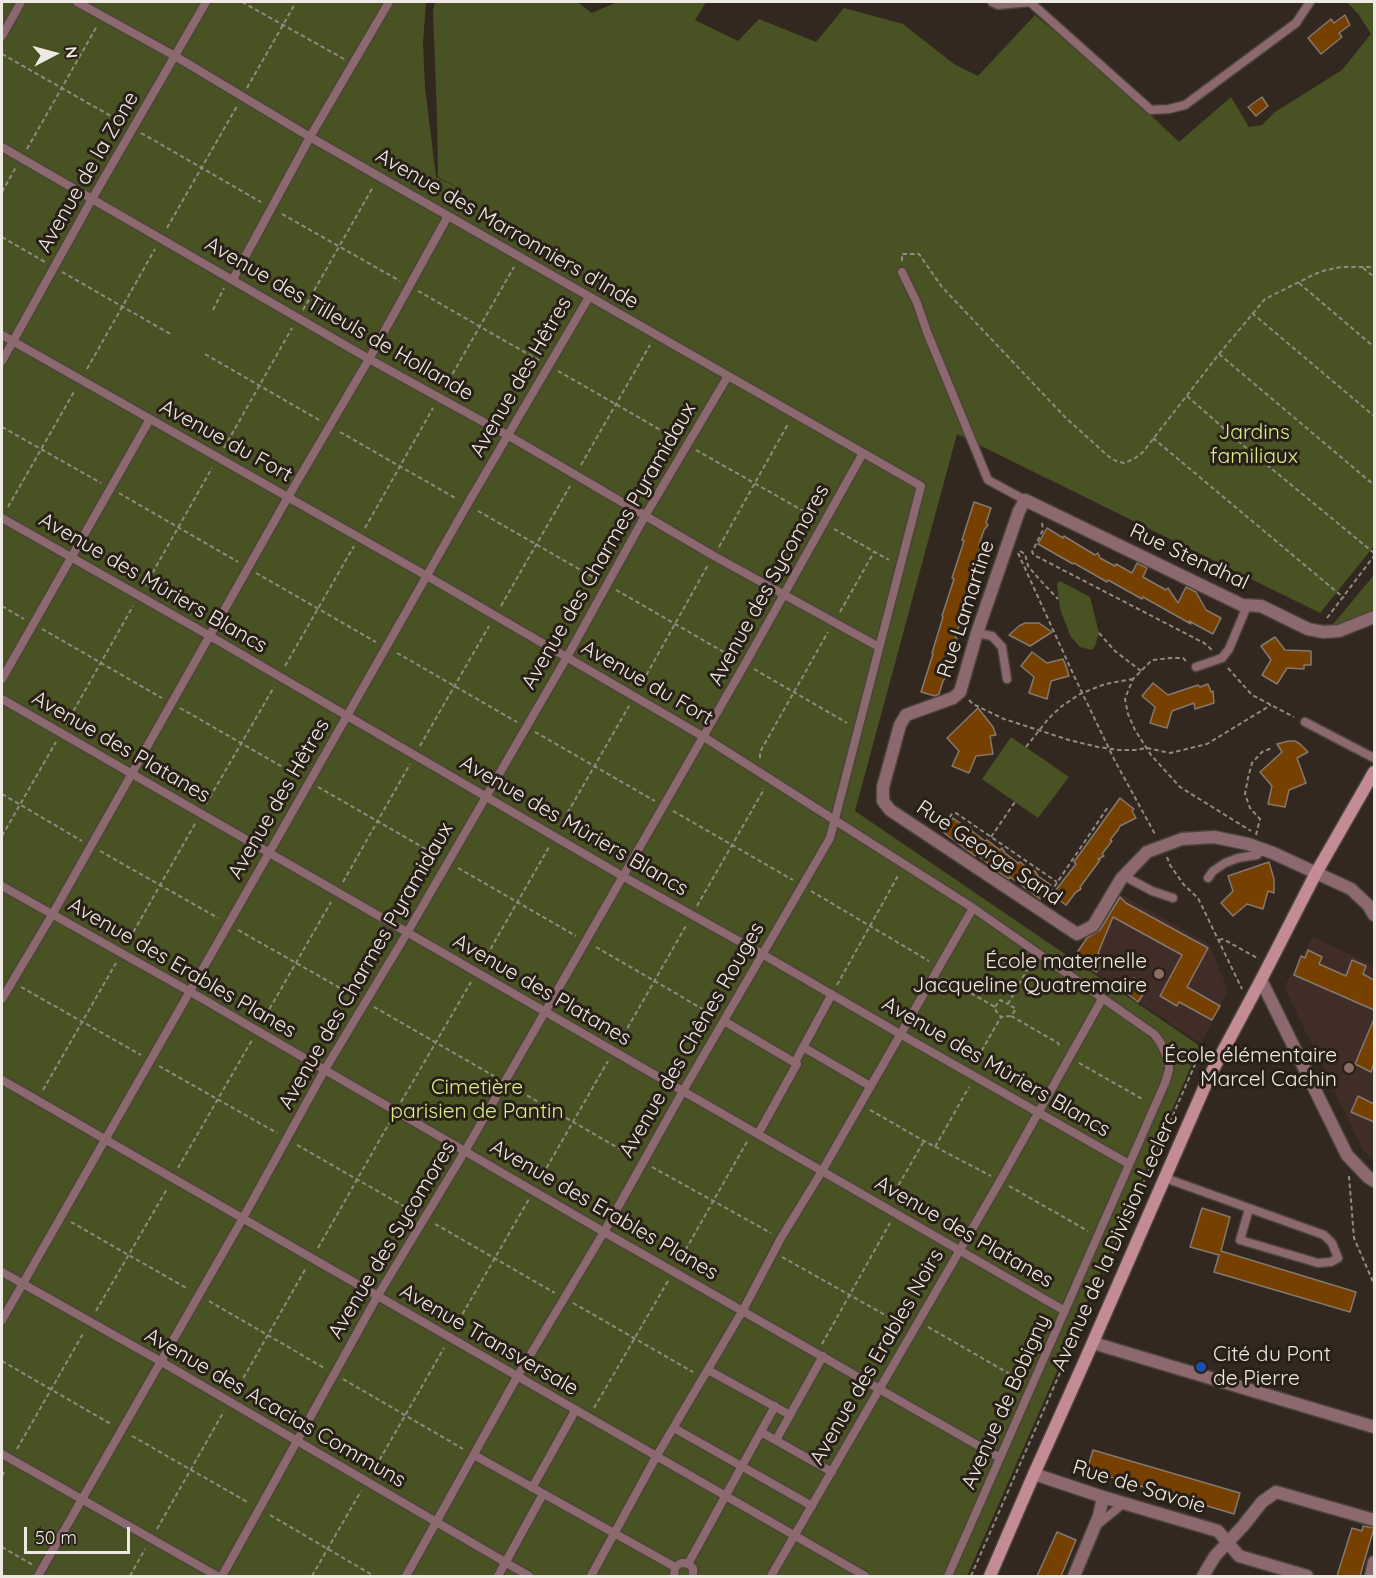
<!DOCTYPE html>
<meta charset="utf-8">
<style>
body{margin:0}
#map{position:relative;width:1376px;height:1578px;overflow:hidden;background:#322820;font-family:Quicksand,sans-serif}
canvas{display:block}
.frame{position:absolute;inset:0;border:3px solid #efe9e3;pointer-events:none}
.north{position:absolute;left:24px;top:24px;width:60px;height:60px;-webkit-text-stroke:4px #281f17;paint-order:stroke;rotate:84deg;font-size:16px;font-weight:700;line-height:24px;text-align:center;color:#efe9e3}
.north::after{content:'';display:block;margin:auto;width:21px;height:27px;background:#efe9e3;clip-path:polygon(50% 0,100% 100%,50% 72%,0 100%)}
.scale{position:absolute;left:24px;top:1527px;width:106px;height:27px;box-sizing:border-box;border:3px solid #efe9e3;border-top:0;padding-left:8px;font-size:18px;line-height:21px;white-space:nowrap;color:#efe9e3;-webkit-text-stroke:4px #281f17;paint-order:stroke}
</style>
<div id="map">
<canvas width="1376" height="1578"></canvas>
<div class="frame"></div>
<div class="north">N</div>
<div class="scale">50 m</div>
</div>
<script>
const context = document.querySelector('canvas').getContext('2d');
context.lineJoin = 'round';
function fill(path, color) { context.fillStyle = color; context.fill(path, 'evenodd'); }
const shape = rows => new Path2D(rows.map(r => 'M' + r).join(''));
function trace(path, color, width, dash) { context.strokeStyle = color; context.lineWidth = width; context.lineCap = dash ? 'butt' : 'round'; context.setLineDash(dash || []); context.stroke(path); }
function write(font, color, halo, rows, align = 'center') {
  context.font = font + ' Quicksand,sans-serif'; context.lineWidth = 6; context.setLineDash([]); context.textBaseline = 'middle'; context.strokeStyle = halo; context.fillStyle = color; for (const [text, x, y, turn = 0] of rows) {
    context.save(); context.translate(x, y); context.rotate((+turn || 0) * Math.PI / 180); context.textAlign = isNaN(turn) ? turn : align; if (halo) context.strokeText(text, 0, 0); context.fillText(text, 0, 0); context.restore();
  }
}
fill(shape([
 [1117,892,1209,944,1228,990,1201,1044,1073,958],
 [1313,937,1374,966,1374,1161,1362,1148,1284,987]
]), '#402d27');
fill(shape([
 [2,2,426,2,423,43,425,87,436,177,463,190,438,177,437,116,433,11,435,2,577,2,592,13,617,2,706,2,695,20,738,41,759,19,816,42,844,8,903,24,954,64,978,76,1035,15,1117,83,1179,142,1231,97,1249,127,1262,125,1275,112,1342,70,1371,34,1359,15,1347,2,1374,2,1374,546,1320,613,957,434,855,811,1200,1046,967,1576,2,1576],
 [1374,575,1374,612,1330,628],
 [1060,581,1090,597,1099,633,1095,646,1092,650,1080,647,1071,637,1060,609,1057,584],
 [1011,737,1069,777,1038,818,982,779]
]), '#495222');
const building = shape([
 [1345,15,1350,25,1339,33,1342,37,1321,54,1308,38,1331,19,1334,23,1345,15],
 [1262,97,1268,106,1256,116,1248,107,1262,97],
 [974,502,991,508,986,523,988,525,984,530,979,545,981,546,975,561,978,562,974,568,969,582,971,583,959,621,961,621,955,636,957,639,954,642,949,658,951,659,945,675,947,676,943,681,939,694,935,696,921,692,933,654,932,653,943,617,942,616,954,579,952,578,964,541,962,540,974,502],
 [1047,528,1063,538,1064,536,1095,555,1098,553,1100,558,1115,566,1116,564,1132,573,1137,563,1147,568,1143,577,1166,590,1168,588,1178,603,1186,587,1196,592,1206,610,1221,618,1213,634,1189,621,1191,624,1143,597,1142,599,1108,580,1107,582,1074,563,1073,564,1038,544,1047,528],
 [1025,623,1039,623,1052,632,1030,646,1009,635,1019,626,1025,623],
 [1275,637,1285,650,1311,651,1311,665,1304,665,1304,669,1287,668,1277,684,1262,675,1271,660,1261,646,1275,637],
 [1032,652,1047,663,1063,659,1066,666,1069,676,1051,681,1047,699,1029,693,1034,677,1021,666,1032,652],
 [1153,683,1168,695,1198,685,1200,687,1208,684,1211,692,1213,691,1214,703,1195,709,1194,703,1172,711,1167,728,1150,723,1155,707,1142,696,1153,683],
 [978,708,993,727,996,735,990,736,993,754,976,756,969,773,952,766,959,751,947,738,978,708],
 [1289,741,1295,741,1300,744,1308,752,1297,758,1306,783,1289,790,1285,807,1268,804,1272,786,1260,772,1282,752,1277,744,1289,741],
 [1120,798,1134,809,1132,811,1136,818,1120,826,1118,830,1110,840,1112,841,1102,854,1104,856,1098,859,1100,860,1080,887,1081,889,1076,892,1066,905,1052,895,1076,864,1074,862,1120,798],
 [953,818,967,828,970,827,973,832,985,841,987,840,1000,850,1002,848,1005,853,1018,863,1020,862,1032,871,1035,871,1038,876,1051,885,1040,899,1010,877,1009,879,1000,873,976,854,975,856,943,832,953,818],
 [1269,862,1274,879,1274,893,1268,891,1263,909,1247,904,1233,916,1221,903,1233,891,1228,876,1269,862],
 [1120,897,1126,903,1208,948,1187,987,1220,1006,1212,1020,1179,1002,1177,1006,1160,996,1182,955,1113,917,1098,953,1106,959,1096,972,1074,957,1087,938,1100,930,1120,897],
 [1308,950,1322,957,1319,964,1346,976,1352,960,1366,966,1363,974,1374,980,1374,1010,1294,975,1301,956,1305,958,1308,950],
 [1134,978,1147,988,1138,1002,1125,992,1134,978],
 [1374,1019,1374,1063,1371,1072,1355,1064,1374,1019],
 [1358,1096,1374,1104,1374,1122,1351,1112,1358,1096],
 [1202,1208,1230,1217,1221,1251,1356,1292,1350,1312,1214,1272,1219,1255,1190,1247,1202,1208],
 [1093,1450,1240,1493,1234,1514,1087,1470,1093,1450],
 [1363,1526,1374,1528,1360,1576,1337,1576,1352,1528,1362,1531,1363,1526],
 [1057,1532,1076,1540,1061,1576,1037,1576,1057,1532]
]);
fill(building, '#764000');
trace(building, '#84786f', 1.5);
const service = shape([
 [77,2,175,56,310,137,921,486,830,838,683,1091,604,1232,517,1377,406,1576],
 [992,2,998,5,1030,2,1151,110,1169,109,1185,105,1296,23,1310,2],
 [2,36,21,2],
 [2,147,369,359,509,436,714,556,879,647],
 [902,272,917,303,927,332,988,480,1025,500],
 [233,279,310,137,389,2],
 [2,335,427,576,704,737,973,908,1154,1034,1160,1042,1169,1061,1169,1070,1165,1083,948,1576],
 [2,361,92,199,206,2],
 [2,518,210,636,624,877,762,954,900,1034,1129,1164],
 [977,633,992,636,1002,647,1007,679],
 [1196,667,1222,658,1229,649,1247,606],
 [2,679,150,419],
 [2,699,1065,1311],
 [1305,722,1374,758],
 [1124,876,1152,891,1173,898],
 [1208,878,1213,871,1225,863,1238,858,1257,855,1262,849],
 [2,886,189,991,604,1232,1000,1458],
 [2,999,52,915,288,497,369,359,448,216],
 [724,1021,797,1064,758,1134],
 [803,1047,870,1086],
 [795,1062,832,994],
 [2,1080,865,1576],
 [1165,1178,1324,1235,1332,1243,1338,1258,1331,1262,1318,1263,1240,1240,1249,1209],
 [2,1272,160,1361,529,1576],
 [2,1320,269,853,467,505,589,297],
 [708,1370,790,1415],
 [674,1428,812,1506],
 [761,1432,832,1472],
 [776,1440,823,1356],
 [2,1454,217,1576],
 [474,1455,675,1567],
 [532,1488,575,1411],
 [1096,1526,1124,1503],
 [688,1564,775,1406],
 [38,1576,243,1218,324,1071,407,933,567,657,645,516,728,376],
 [222,1576,377,1297,465,1151,745,664,863,453],
 [498,1576,543,1494],
 [591,1576,656,1457,743,1310,781,1238,822,1171,973,908],
 [674,1576,675,1567,681,1563,684,1563,688,1564,693,1568,693,1576],
 [771,1576,1000,1181,1102,999]
]);
const minor = shape([
 [1374,617,1339,631,1323,632,1308,629,1261,606,1242,605,1025,500,1019,511,977,633,960,692,953,698,906,715,900,725,883,787,883,801,890,810,1077,934,1093,926,1121,879,1147,852,1182,839,1214,837,1248,844,1273,853,1351,889,1368,905,1374,915],
 [1034,1474,1103,1497,1218,1531,1239,1556,1307,1576],
 [1074,1576,1099,1516,1103,1497],
 [1203,1576,1215,1556,1243,1526,1262,1502,1276,1492,1374,1520],
 [1371,1576,1374,1562]
]);
const tertiary = shape([
 [1261,980,1347,1155,1368,1177,1374,1181],
 [1093,1343,1374,1427]
]);
const secondary = shape([
 [990,1576,1034,1474,1086,1358,1208,1079,1261,980,1316,873,1374,772]
]);
trace(service, '#4c433b', 11);
trace(minor, '#4c433b', 15);
trace(tertiary, '#4c433b', 15);
trace(secondary, '#4c433b', 15);
trace(shape([
 [242,2,344,59],
 [2,54,123,123],
 [247,88,296,2],
 [141,133,261,202],
 [27,149,97,26],
 [2,192,16,167],
 [282,214,400,281],
 [167,228,237,106],
 [2,237,45,262],
 [902,261,902,254,919,254,942,287,1065,417,1108,456,1116,461,1124,463,1134,459,1143,452,1219,354,1265,299,1315,274,1326,270,1341,267,1374,267],
 [1363,268,1374,277],
 [62,272,172,335],
 [1299,283,1374,347],
 [418,291,540,361],
 [213,310,224,288],
 [303,310,373,187],
 [1252,313,1374,416],
 [205,354,319,420],
 [1219,354,1374,485],
 [87,369,155,249],
 [558,371,678,440],
 [445,387,514,267],
 [1187,396,1244,446,1374,553],
 [2,427,101,483],
 [340,432,457,499],
 [1153,438,1344,598],
 [224,448,292,328],
 [696,450,814,517],
 [581,465,650,345],
 [119,493,238,562],
 [8,507,75,390],
 [478,511,598,580],
 [1042,523,1043,530,1032,552,1034,555,1204,643,1212,650],
 [365,528,433,408],
 [834,529,889,560],
 [719,547,788,424],
 [1020,551,1025,554,1028,566,1039,579,1058,599],
 [1018,553,1075,678,1115,761,1156,836],
 [256,573,376,642],
 [145,586,212,468],
 [616,590,736,659],
 [2,606,24,619],
 [501,606,570,486],
 [840,612,874,552],
 [1327,618,1374,556],
 [42,629,162,698],
 [1099,633,1115,651,1141,671],
 [397,653,517,722],
 [1186,661,1183,658,1171,658,1152,660,1133,679,1128,691,1125,699,1128,714,1135,730,1151,755,1180,787,1251,831],
 [285,666,354,546],
 [1228,668,1252,695,1294,717],
 [754,669,847,723],
 [639,688,708,565],
 [969,700,973,704,1004,719,1069,740,1098,747,1119,750,1135,750,1147,748,1170,753,1207,744,1271,705],
 [180,708,300,777],
 [66,724,133,606],
 [535,732,655,801],
 [420,746,489,626],
 [1026,747,1049,718,1062,706,1080,694,1105,684,1133,679],
 [760,758,760,752,828,632],
 [318,787,438,856],
 [2,794,82,841],
 [206,804,274,687],
 [673,811,793,880],
 [560,826,629,706],
 [940,829,952,814,956,813,1057,882],
 [1256,835,1260,819,1250,808,1245,794,1248,778,1252,763,1262,752,1272,748],
 [2,836,56,742],
 [991,837,1015,802],
 [100,851,218,918],
 [1167,857,1170,865,1184,885,1198,898,1242,989],
 [458,868,576,936],
 [343,882,410,764],
 [811,891,929,961],
 [1046,899,1108,807],
 [697,906,763,791,763,788],
 [238,930,356,997],
 [1219,940,1223,939,1259,959],
 [126,945,196,822],
 [596,947,713,1015],
 [483,962,549,847],
 [945,978,995,1007,996,1011,1001,1017,1011,1016,1016,1009,1008,1004,1032,961],
 [837,985,899,874],
 [21,987,141,1055],
 [374,1007,494,1076],
 [995,1007,1000,1000,1008,1004],
 [1011,1016,1058,1043,1061,1048],
 [262,1022,331,902],
 [620,1041,687,924],
 [1079,1063,1144,1100],
 [974,1064,1001,1017],
 [159,1066,277,1133],
 [514,1088,634,1157],
 [43,1090,116,963],
 [401,1102,471,982],
 [870,1110,924,1141,991,1176],
 [297,1145,414,1212],
 [935,1147,969,1087],
 [652,1167,771,1233],
 [178,1168,252,1040],
 [1349,1176,1354,1238,1374,1284],
 [539,1181,608,1061],
 [1009,1186,1088,1231],
 [891,1198,924,1141],
 [71,1222,188,1289],
 [435,1224,555,1293],
 [318,1248,391,1120],
 [782,1257,903,1325],
 [678,1263,748,1140],
 [209,1301,326,1369],
 [573,1303,693,1372],
 [96,1311,167,1189],
 [455,1327,529,1199],
 [928,1327,1022,1381],
 [822,1344,890,1223],
 [2,1361,111,1424],
 [343,1379,463,1449],
 [236,1391,306,1268],
 [594,1408,668,1281],
 [132,1436,249,1503],
 [17,1449,84,1332],
 [372,1473,444,1348],
 [2,1476,5,1470],
 [270,1515,374,1576],
 [157,1529,224,1411],
 [2,1547,33,1565],
 [130,1576,145,1549],
 [312,1576,361,1491],
 [971,1576,1197,1060,1208,1049]
]), '#918982', 2, [4.5, 3]);
trace(service, '#8c696f', 8);
trace(minor, '#8c696f', 12);
trace(tertiary, '#8c696f', 12);
trace(secondary, '#c38c95', 12);
for (const [x, y, r, color] of [
 [1159,974,6,"#8d6e63"],
 [1349,1068,6,"#8d6e63"],
 [1201,1367,6,"#1a4fb4"]
]) { const dot = new Path2D(); dot.arc(x, y, r, 0, 2 * Math.PI); context.fillStyle = color; context.fill(dot); trace(dot, '#281f17', 2); }
write('21px', '#efe9e3', '#281f17', [
 ["Avenue de la Zone",88,172,-60],
 ["Avenue des Marronniers d'Inde",507,229,30],
 ["Avenue des Tilleuls de Hollande",339,319,30],
 ["Avenue des Hêtres",521,377,-60],
 ["Avenue du Fort",226,441,29],
 ["Avenue des Charmes Pyramidaux",609,546,-60],
 ["Rue Stendhal",1189,557,25],
 ["Avenue des Mûriers Blancs",153,583,30],
 ["Avenue des Sycomores",769,585,-61],
 ["Rue Lamartine",966,609,-72],
 ["Avenue du Fort",647,683,30],
 ["Avenue des Platanes",121,747,30],
 ["Avenue des Hêtres",279,799,-60],
 ["Avenue des Mûriers Blancs",574,826,30],
 ["Rue George Sand",989,853,34],
 ["Avenue des Charmes Pyramidaux",366,966,-60],
 ["Avenue des Erables Planes",182,968,30],
 ["Avenue des Platanes",542,990,30],
 ["Avenue des Chênes Rouges",692,1040,-60],
 ["Avenue des Mûriers Blancs",996,1067,30],
 ["Avenue des Erables Planes",604,1210,30],
 ["Avenue des Platanes",964,1232,30],
 ["Avenue des Sycomores",392,1240,-59],
 ["Avenue de la Division Leclerc",1115,1242,-66],
 ["Avenue Transversale",489,1340,30],
 ["Avenue des Erables Noirs",877,1357,-60],
 ["Avenue de Bobigny",1006,1402,-66],
 ["Avenue des Acacias Communs",275,1408,30],
 ["Rue de Savoie",1139,1487,17]
]);
write('21px', '#d9ee87', '#281f17', [
 ["Jardins",1254,433],
 ["familiaux",1254,457],
 ["Cimetière",477,1088],
 ["parisien de Pantin",477,1112]
]);
write('21px', '#efe9e3', '#281f17', [
 ["École maternelle",1147,962],
 ["Jacqueline Quatremaire",1147,986],
 ["École élémentaire",1337,1056],
 ["Marcel Cachin",1337,1080],
 ["Cité du Pont",1213,1355,"left"],
 ["de Pierre",1213,1379,"left"]
], 'right');
</script>
